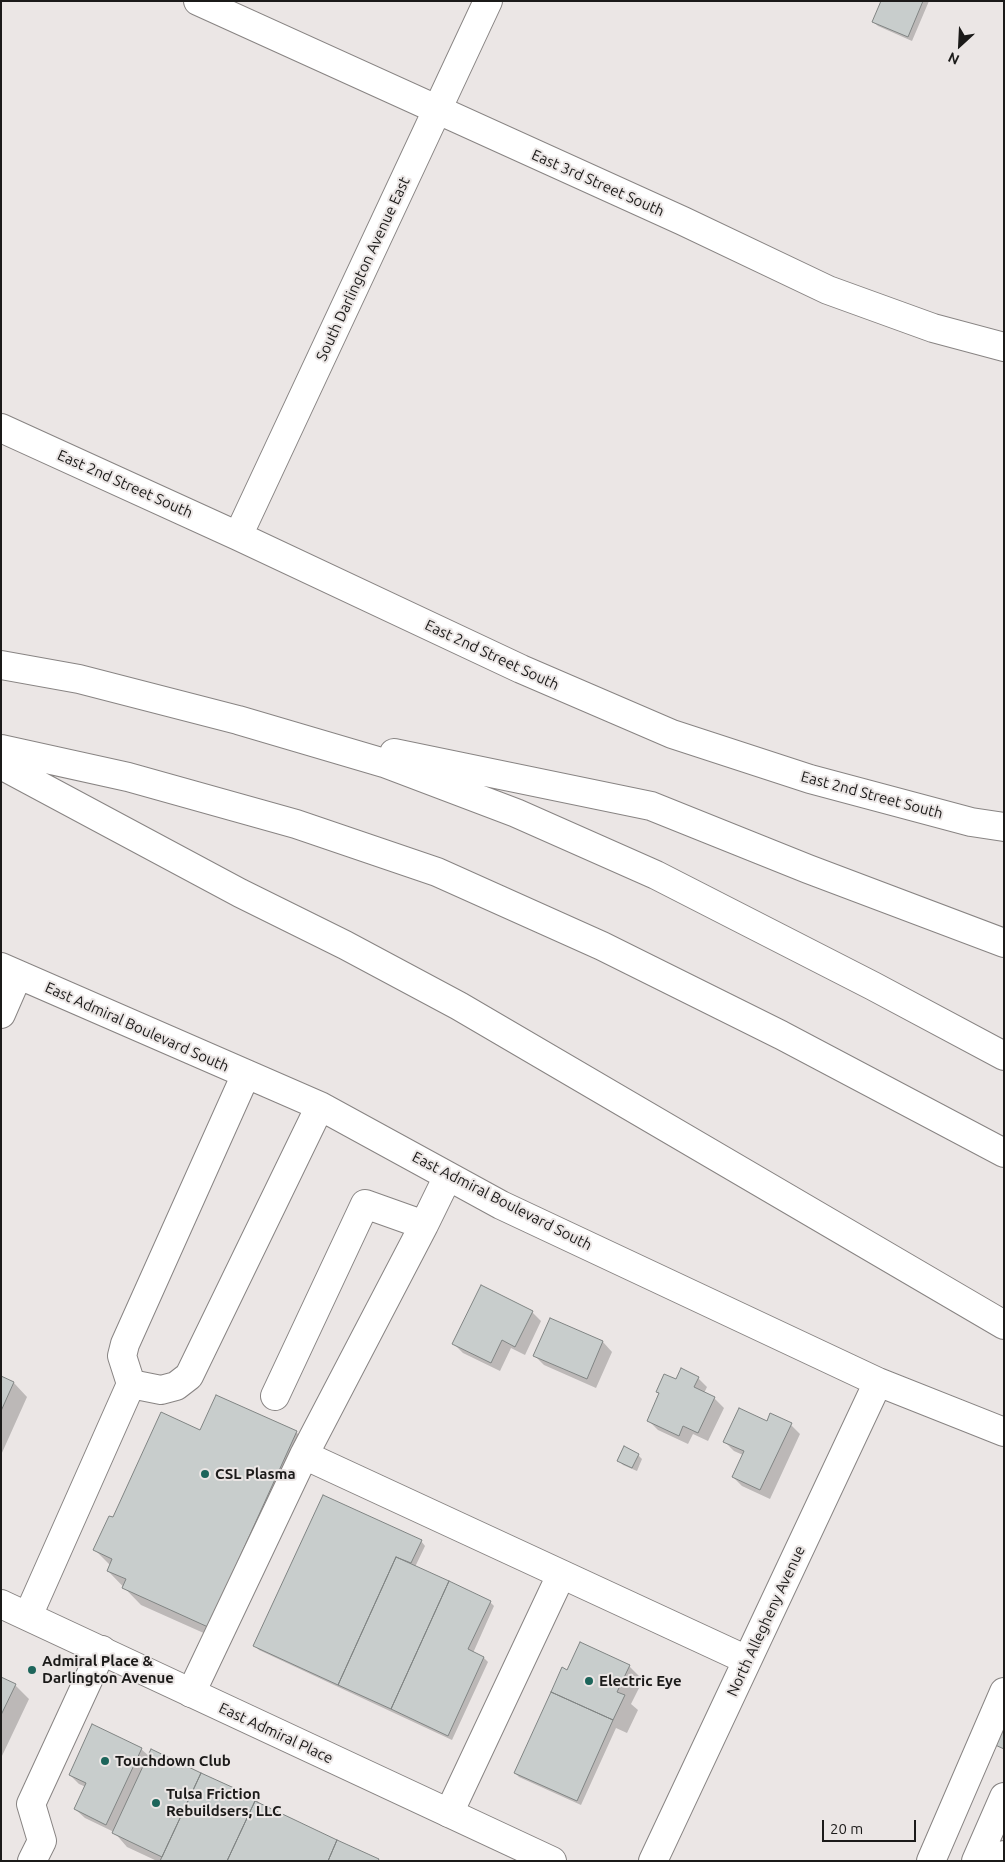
<!DOCTYPE html>
<style>
body{margin:0}
#map{position:relative;width:1005px;height:1862px;overflow:hidden;background:#ebe6e5;font-family:Ubuntu,sans-serif}
canvas{display:block}
.frame{position:absolute;inset:0;border:2px solid #1b1a19;pointer-events:none}
.north{position:absolute;left:935px;top:20px;width:50px;height:50px;-webkit-text-stroke:4px #ebe6e5;paint-order:stroke;rotate:205deg;font-size:14px;font-weight:700;line-height:20px;text-align:center;color:#1b1a19}
.north::after{content:'';display:block;margin:auto;width:18px;height:22px;background:#1b1a19;clip-path:polygon(50% 0,100% 100%,50% 72%,0 100%)}
.scale{position:absolute;left:822px;top:1820px;width:94px;height:22px;box-sizing:border-box;border:2px solid #1b1a19;border-top:0;padding-left:6px;font-size:15px;line-height:18px;white-space:nowrap;color:#1b1a19;-webkit-text-stroke:4px #ebe6e5;paint-order:stroke}
</style>
<div id="map">
<canvas width="1005" height="1862"></canvas>
<div class="frame"></div>
<div class="north">N</div>
<div class="scale">20 m</div>
</div>
<script>
const context = document.querySelector('canvas').getContext('2d');
context.lineJoin = 'round';
function fill(path, color) { context.fillStyle = color; context.fill(path, 'evenodd'); }
const shape = rows => new Path2D(rows.map(r => 'M' + r).join(''));
function trace(path, color, width, dash) { context.strokeStyle = color; context.lineWidth = width; context.lineCap = dash ? 'butt' : 'round'; context.setLineDash(dash || []); context.stroke(path); }
function write(font, color, halo, rows, align = 'center') {
  context.font = font + ' Ubuntu,sans-serif'; context.lineWidth = 4; context.setLineDash([]); context.textBaseline = 'middle'; context.strokeStyle = halo; context.fillStyle = color; for (const [text, x, y, turn = 0] of rows) {
    context.save(); context.translate(x, y); context.rotate((+turn || 0) * Math.PI / 180); context.textAlign = isNaN(turn) ? turn : align; if (halo) context.strokeText(text, 0, 0); context.fillText(text, 0, 0); context.restore();
  }
}
fill(shape([
 [882,1,929,1,912,41,878,26,873,22],
 [532,1312,541,1321,525,1355,511,1348,500,1371,463,1353,454,1344],
 [551,1320,603,1342,612,1352,596,1388,544,1365,535,1356],
 [1,1378,14,1383,27,1397,1,1455],
 [698,1378,707,1387,704,1393,714,1398,724,1408,708,1441,693,1434,688,1444,658,1430,648,1420,676,1381],
 [217,1396,296,1432,314,1450,226,1643,141,1605,108,1571,111,1566,95,1550,113,1519,201,1431],
 [767,1423,791,1425,800,1434,770,1499,742,1486,733,1477,743,1455,734,1451,725,1442],
 [638,1455,642,1459,637,1471,623,1465,619,1461],
 [324,1496,421,1541,425,1546,415,1567,490,1602,494,1606,473,1653,484,1658,488,1662,452,1740,259,1650,255,1646],
 [629,1666,643,1680,631,1704,638,1710,627,1733,616,1728,581,1805,519,1777,515,1773],
 [1,1678,15,1685,29,1699,1,1758],
 [141,1749,149,1756,256,1799,263,1807,379,1861,157,1861,127,1847,114,1832,85,1818,75,1809,86,1787,79,1784,70,1775]
]), '#0003');
const building = shape([
 [881,1,923,1,908,37,872,22,881,1],
 [481,1285,533,1311,515,1347,502,1340,491,1363,452,1344,481,1285],
 [550,1318,603,1341,587,1379,533,1356,550,1318],
 [681,1368,699,1377,694,1387,715,1397,698,1433,683,1426,679,1436,647,1421,659,1393,656,1392,664,1374,676,1379,681,1368],
 [1,1376,14,1382,1,1411,1,1376],
 [216,1395,297,1431,208,1627,122,1588,126,1579,107,1571,112,1559,93,1550,109,1516,113,1517,161,1412,200,1430,216,1395],
 [739,1408,767,1421,770,1413,792,1423,760,1490,732,1477,744,1451,723,1442,739,1408],
 [624,1446,639,1454,632,1468,617,1461,624,1446],
 [323,1495,422,1540,411,1563,396,1557,338,1685,253,1646,323,1495],
 [396,1557,449,1581,391,1709,338,1685,396,1557],
 [449,1581,491,1601,468,1649,484,1657,448,1736,391,1709,449,1581],
 [580,1642,630,1665,617,1692,625,1695,613,1720,551,1692,562,1667,567,1670,580,1642],
 [1,1677,16,1684,1,1715,1,1677],
 [551,1692,613,1720,577,1801,514,1773,551,1692],
 [1004,1716,1004,1749,991,1743,1004,1716],
 [92,1724,142,1748,106,1825,74,1809,86,1783,69,1775,92,1724],
 [151,1749,201,1773,162,1857,112,1833,151,1749],
 [201,1773,256,1798,255,1801,227,1861,160,1861,201,1773],
 [255,1801,337,1840,328,1861,227,1861,255,1801],
 [337,1840,379,1859,378,1861,328,1861,337,1840]
]);
fill(building, '#c8cdcc');
trace(building, '#808483', 1);
const minor = shape([
 [198,1,683,221,828,290,933,328,1004,347],
 [1,428,238,536,521,669,672,734,810,779,971,822,1004,827],
 [238,536,488,1],
 [1,967,320,1106,501,1205,878,1382,1004,1432],
 [1,1014,18,975],
 [131,1384,161,1390,176,1386,189,1376,320,1106],
 [275,1396,365,1204,424,1225],
 [304,1455,747,1660],
 [28,1616,131,1384,122,1356,125,1344,246,1074],
 [191,1693,304,1455,424,1225,448,1176],
 [449,1813,561,1575],
 [32,1861,42,1841,31,1804,102,1650],
 [653,1861,878,1382],
 [931,1861,1004,1692],
 [976,1861,1004,1797],
 [1001,1861,1004,1855]
]);
const major = shape([
 [1,1604,552,1861]
]);
const highway = shape([
 [1,665,79,679,238,720,384,763,516,813,656,875,873,986,1004,1056],
 [1,749,128,777,296,824,437,872,602,946,781,1035,1004,1153],
 [394,753,651,806,808,869,1004,943],
 [1,765,240,893,345,945,459,1006,1004,1325]
]);
trace(minor, '#888483', 30);
trace(major, '#888483', 30);
trace(highway, '#888483', 30);
trace(minor, '#fff', 28);
trace(major, '#fff', 28);
trace(highway, '#fff', 28);
for (const [x, y, r, color] of [
 [205,1474,5,"#1d655b"],
 [32,1670,5,"#1d655b"],
 [589,1681,5,"#1d655b"],
 [105,1761,5,"#1d655b"],
 [156,1803,5,"#1d655b"]
]) { const dot = new Path2D(); dot.arc(x, y, r, 0, 2 * Math.PI); context.fillStyle = color; context.fill(dot); trace(dot, '#ebe6e5', 2); }
write('15px', '#1b1a19', '#ebe6e5', [
 ["East 3rd Street South",598,183,24],
 ["South Darlington Avenue East",363,269,-65],
 ["East 2nd Street South",125,484,24],
 ["East 2nd Street South",492,655,25],
 ["East 2nd Street South",872,795,15],
 ["East Admiral Boulevard South",137,1027,24],
 ["East Admiral Boulevard South",502,1201,27],
 ["North Allegheny Avenue",766,1621,-65],
 ["East Admiral Place",276,1733,25]
]);
write('bold 15px', '#1b1a19', '#ebe6e5', [
 ["CSL Plasma",215,1474],
 ["Admiral Place &",42,1661],
 ["Darlington Avenue",42,1678],
 ["Electric Eye",599,1681],
 ["Touchdown Club",115,1761],
 ["Tulsa Friction",166,1794],
 ["Rebuildsers, LLC",166,1811]
], 'left');
</script>
